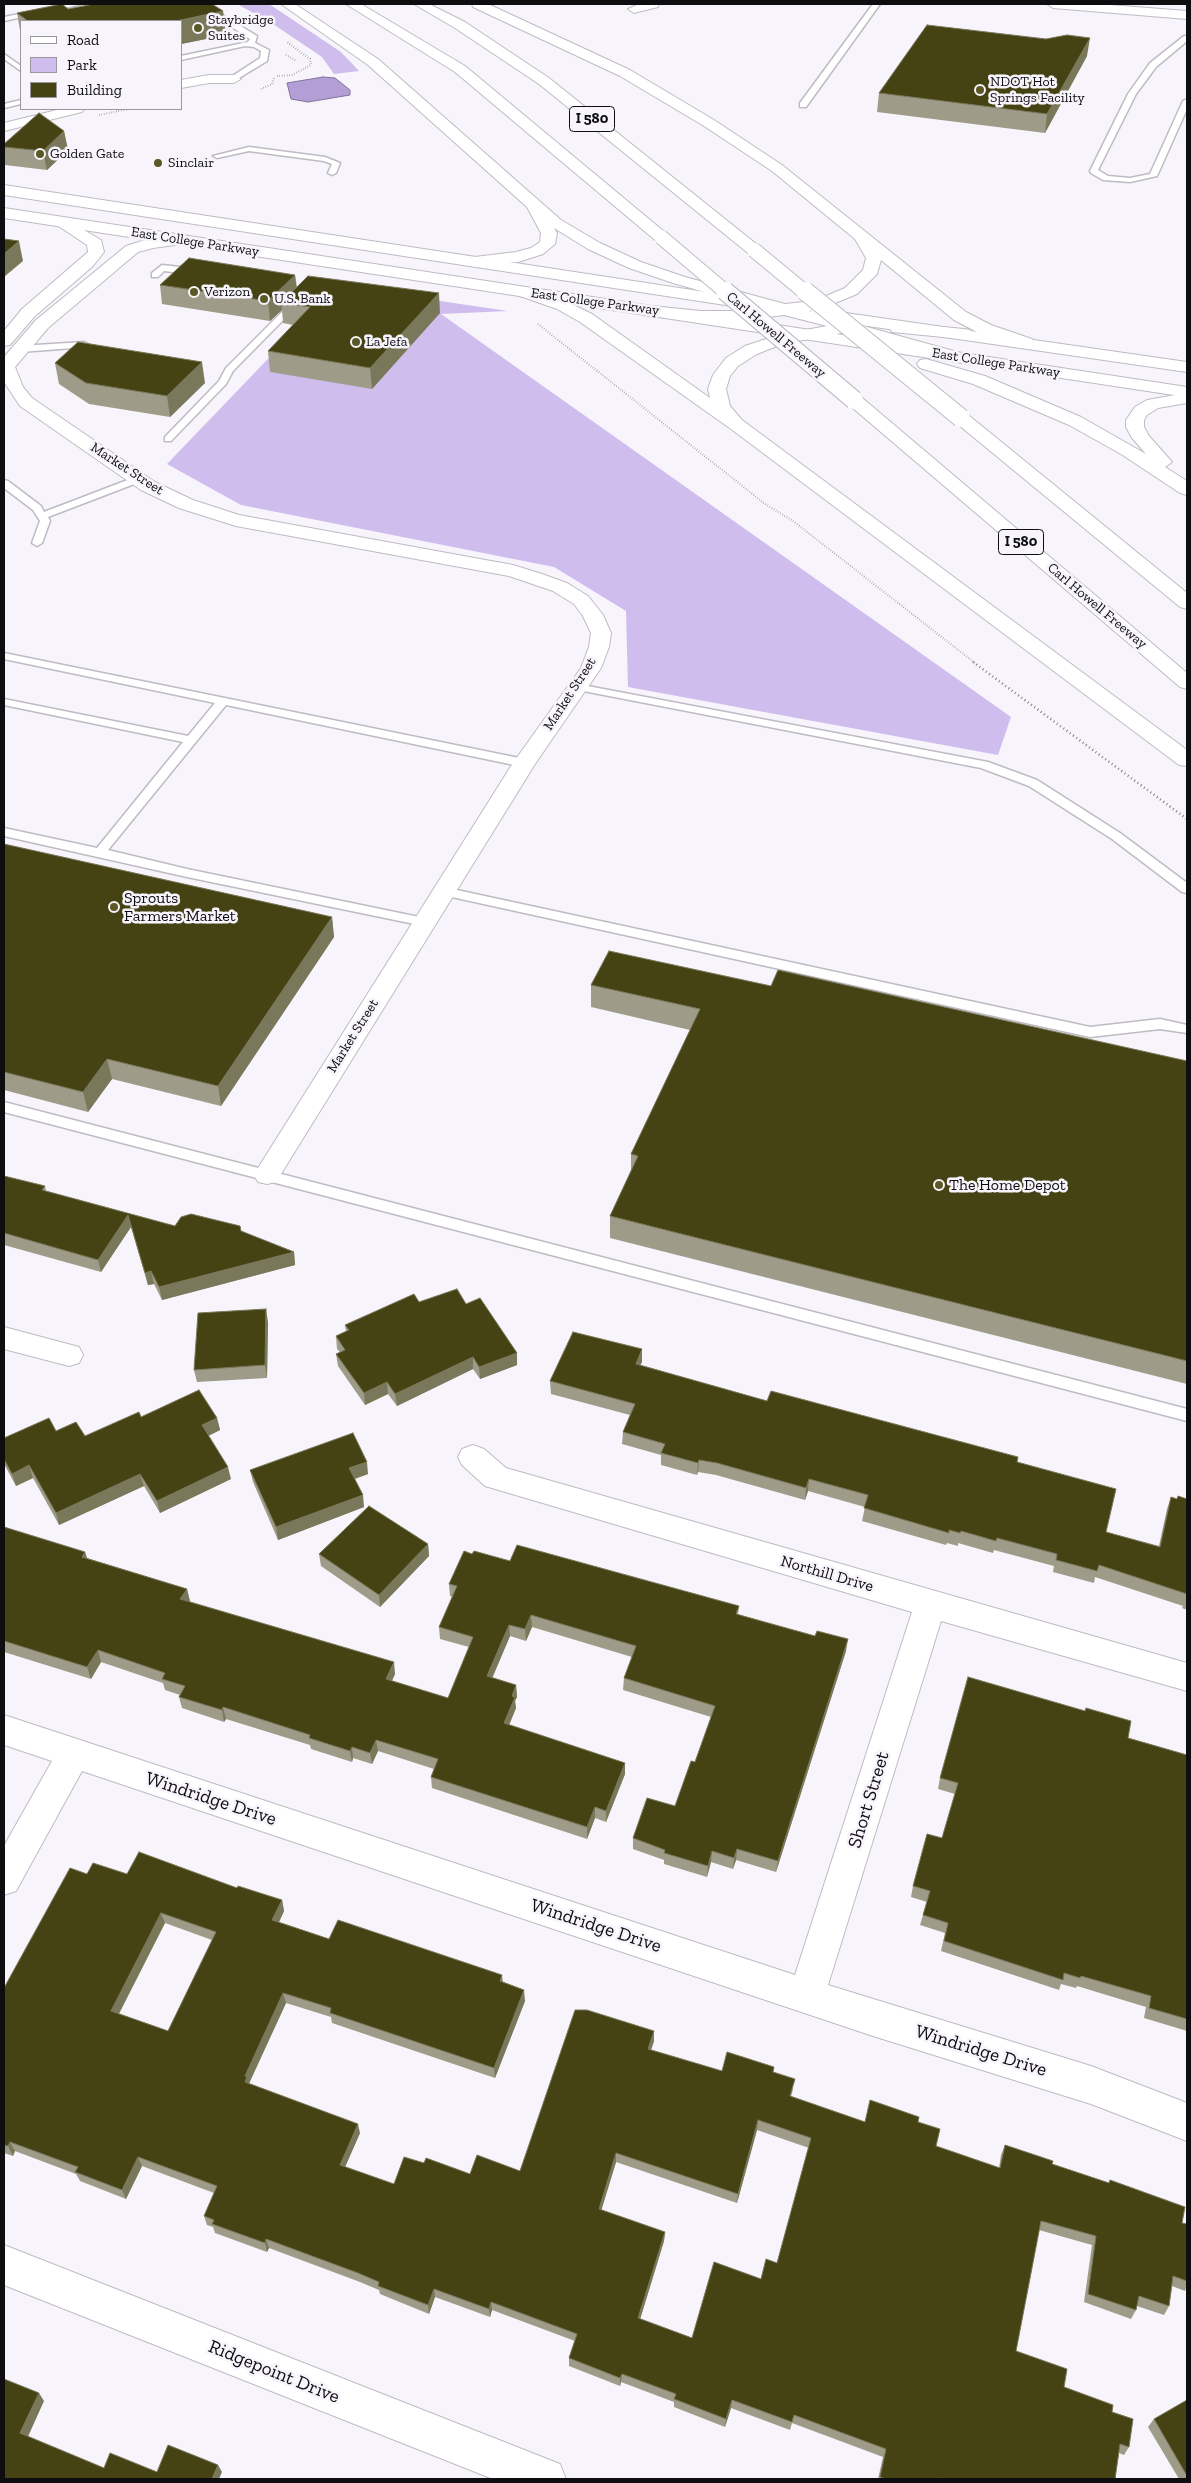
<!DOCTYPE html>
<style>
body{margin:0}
#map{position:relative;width:1191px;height:2483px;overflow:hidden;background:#f7f4fc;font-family:"Zilla Slab",serif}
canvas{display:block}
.frame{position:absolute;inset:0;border:5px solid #0e0d10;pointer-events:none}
.legend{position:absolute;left:20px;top:20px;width:162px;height:90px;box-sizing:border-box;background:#f7f4fc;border:1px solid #9a989e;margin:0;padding:6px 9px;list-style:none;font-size:15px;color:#0e0d10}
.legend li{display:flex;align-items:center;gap:10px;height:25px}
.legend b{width:25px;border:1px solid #9a989e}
</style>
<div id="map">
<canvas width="1191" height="2483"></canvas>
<div class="frame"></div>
<ul class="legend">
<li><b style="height:6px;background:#fff"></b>Road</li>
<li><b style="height:14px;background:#cfbdee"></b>Park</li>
<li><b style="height:14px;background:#454314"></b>Building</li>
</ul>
</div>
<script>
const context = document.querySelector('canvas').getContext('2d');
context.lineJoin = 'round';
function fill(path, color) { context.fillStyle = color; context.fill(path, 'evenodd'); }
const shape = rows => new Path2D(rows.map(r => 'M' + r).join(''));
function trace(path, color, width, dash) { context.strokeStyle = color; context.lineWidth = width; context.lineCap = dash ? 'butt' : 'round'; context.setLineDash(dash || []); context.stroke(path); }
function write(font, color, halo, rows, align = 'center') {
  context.font = font + ' "Zilla Slab",serif'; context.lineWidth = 5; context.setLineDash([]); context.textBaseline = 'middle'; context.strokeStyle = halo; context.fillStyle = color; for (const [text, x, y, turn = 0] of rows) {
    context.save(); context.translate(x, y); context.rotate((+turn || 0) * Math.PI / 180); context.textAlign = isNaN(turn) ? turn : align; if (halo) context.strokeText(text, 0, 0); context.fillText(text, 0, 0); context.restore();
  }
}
fill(shape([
 [237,4,269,4,341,52,359,71,334,74,322,57,270,22],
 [338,286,508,311,441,314,1011,717,998,755,628,687,626,611,554,567,241,505,167,464]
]), '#cfbdee');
const water = shape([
 [323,77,335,78,350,90,350,95,308,102,291,99,287,83,323,77]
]);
fill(water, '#b39ed6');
trace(water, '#82729b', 1);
const lane = shape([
 [69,4,82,4,4,21,4,17,69,4],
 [197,4,204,4,257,36,255,43,269,50,267,61,234,81,231,81,231,77,260,58,261,51,254,47,245,46,181,60,181,56,248,42,250,39,197,4],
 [873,4,880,4,806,107,800,107,800,103,873,4],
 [1184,36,1187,36,1187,41,1156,67,1136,94,1098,170,1108,176,1130,178,1150,174,1183,101,1187,99,1187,109,1157,176,1130,182,1103,180,1091,173,1090,171,1128,94,1150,63,1184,36],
 [4,54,21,66,21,71,4,59,4,54],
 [21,100,21,104,4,108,4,104,21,100],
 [249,147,325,157,340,163,336,173,332,175,328,173,332,164,324,161,249,151,217,158,213,156,249,147],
 [162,265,198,269,202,272,198,275,164,271,158,277,152,277,152,273,162,265],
 [294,300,301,302,233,371,226,384,171,441,165,441,165,437,219,381,226,368,294,300],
 [84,342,89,345,87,347,20,352,15,349,20,346,84,342],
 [138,476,143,479,142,481,48,517,50,521,42,543,37,546,32,543,40,521,33,510,4,488,4,480,8,481,41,506,44,512,138,476],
 [4,653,524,759,530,763,524,767,226,705,108,850,187,869,424,918,430,922,424,926,187,877,4,836,4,828,97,848,183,742,4,705,4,699,188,736,215,703,4,659,4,653],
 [577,684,988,762,1037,780,1120,833,1187,883,1187,893,1182,892,1112,839,1029,786,981,768,573,689,571,687,577,684],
 [443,887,1090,1027,1160,1019,1187,1025,1187,1033,1160,1029,1090,1037,438,894,437,891,438,888,443,887],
 [4,1102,1187,1409,1187,1421,4,1112,4,1102]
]);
const street = shape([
 [639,4,659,4,658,7,634,13,628,9,639,4],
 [1047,4,1097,4,1187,11,1187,19,1053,8,1047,4],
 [209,75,234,75,241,79,234,83,209,83,181,88,181,80,209,75],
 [61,109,84,109,82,112,4,131,4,123,61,109],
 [62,217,101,240,104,252,93,266,34,317,10,345,4,346,4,331,22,309,88,252,87,245,57,225,54,222,62,217],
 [183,235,191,240,189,243,153,248,138,252,48,328,15,367,23,387,32,398,155,482,193,500,239,515,513,565,542,574,567,583,588,596,603,615,611,633,609,647,601,668,535,764,276,1182,267,1184,258,1182,254,1175,258,1168,513,763,581,668,589,647,591,633,583,616,574,604,553,591,509,576,236,526,179,508,141,490,20,406,4,382,4,357,36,320,126,246,151,238,183,235],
 [4,1327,79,1347,83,1355,79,1363,69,1366,4,1349,4,1327],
 [473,1445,484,1449,506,1468,1187,1663,1187,1691,941,1621,828,1985,1091,2066,1187,2103,1187,2141,1091,2104,873,2036,82,1771,16,1891,4,1895,4,1846,52,1761,4,1745,4,1715,795,1975,912,1612,485,1486,462,1465,458,1457,462,1449,473,1445],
 [4,2245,560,2464,566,2479,493,2479,4,2285,4,2245]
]);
const secondary = shape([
 [4,185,758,300,764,302,766,305,764,308,758,310,4,195,4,185],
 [4,208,1187,387,1187,397,4,218,4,208],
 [818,309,1187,362,1187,372,812,318,810,314,812,310,818,309]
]);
const highway = shape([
 [281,4,295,4,378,59,561,220,600,243,641,262,685,277,785,304,814,301,845,288,863,270,866,258,855,239,772,171,704,126,620,76,473,7,472,4,488,4,630,70,714,120,782,165,966,312,991,325,1032,339,1034,343,1032,347,1020,347,979,333,954,320,881,260,877,274,857,294,823,308,809,311,961,353,964,357,961,361,949,361,847,332,782,344,757,354,738,366,730,376,726,389,730,406,742,420,1187,750,1187,766,1179,765,731,429,580,322,557,309,517,295,515,292,523,287,529,289,569,303,592,314,710,398,708,389,713,375,726,358,745,346,778,335,827,326,784,315,738,321,701,321,645,315,643,311,645,307,651,306,701,311,738,311,761,308,673,283,629,268,588,249,554,228,557,233,555,244,543,254,518,262,466,264,464,261,466,258,516,252,531,248,540,242,541,233,527,207,368,65,281,4],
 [346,4,361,4,465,66,667,234,669,237,667,240,655,240,455,72,346,4],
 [414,4,429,4,465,22,549,78,760,247,762,250,760,253,748,253,539,84,455,28,414,4],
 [898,323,964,329,970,330,972,334,970,338,964,339,892,332,890,328,892,324,898,323],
 [926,359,985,376,1081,417,1146,454,1132,438,1126,427,1126,420,1135,407,1147,400,1187,393,1187,403,1158,408,1147,415,1144,420,1144,427,1149,436,1172,462,1165,467,1187,481,1187,495,1180,493,1121,454,1069,425,973,384,920,368,917,364,920,360,926,359],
 [854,395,860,396,1187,673,1187,689,1180,687,848,404,845,400,848,396,854,395],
 [961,413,967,414,1187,593,1187,609,1180,607,955,422,952,418,955,414,961,413]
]);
trace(lane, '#bebbc4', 3);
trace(street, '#bebbc4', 2);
trace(secondary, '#bebbc4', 2);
trace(highway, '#bebbc4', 2);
trace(shape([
 [286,55,297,61],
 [277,76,292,75,311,65,310,59,287,42],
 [261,89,272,84,274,78],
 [99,115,128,109],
 [538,324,765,504,793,521,975,663]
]), '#828085', 2, [0.5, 2]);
trace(shape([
 [973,662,1187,819]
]), '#828085', 2.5, [1, 3]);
fill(lane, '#fff');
fill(street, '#fff');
fill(secondary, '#fff');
fill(highway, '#fff');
const highwayBridgeFar1 = shape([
 [661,237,727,293],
 [754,250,806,293]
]);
const highwayBridge = shape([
 [725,291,854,400],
 [805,291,961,418]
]);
trace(highwayBridgeFar1, '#bebbc4', 16, []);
trace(highwayBridge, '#bebbc4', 20, []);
trace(highwayBridgeFar1, '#fff', 14);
trace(highwayBridge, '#fff', 18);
fill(shape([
 [68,9,223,11,226,35,181,44,181,21,21,21,21,36,17,13],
 [1046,39,1087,56,1045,133,877,112,879,93],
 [64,131,68,150,47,170,5,165,4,160,4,144],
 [295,275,297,287,440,313,372,389,270,372,268,351,293,325,283,323,282,310,270,321,162,304,160,285],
 [55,363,205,383,170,417,89,404,59,384],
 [4,844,332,917,334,937,221,1106,112,1079,88,1112,4,1090],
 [591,985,771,986,1187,1061,1187,1384,610,1238,610,1216,631,1171,631,1154,690,1030,591,1007],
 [4,1176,45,1186,46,1191,175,1226,241,1231,294,1252,295,1265,162,1300,154,1284,148,1285,131,1227,101,1272,4,1245],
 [419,1302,466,1304,517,1365,480,1379,473,1369,397,1406,388,1394,365,1405,338,1366,336,1354,340,1352,337,1349,336,1336,346,1331,345,1325],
 [268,1322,267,1378,197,1382,194,1370],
 [642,1362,640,1365,767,1401,1017,1462,1106,1532,1159,1546,1167,1509,1171,1497,1177,1499,1178,1496,1187,1499,1187,1610,1182,1608,1183,1606,1095,1577,1094,1583,1053,1572,1054,1566,994,1550,993,1553,958,1543,958,1546,947,1543,946,1545,862,1521,865,1507,808,1491,805,1500,716,1475,698,1472,697,1475,661,1465,661,1455,622,1444,623,1432,630,1415,551,1394,550,1381],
 [141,1417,217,1418,220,1430,208,1436,231,1479,160,1513,144,1486,59,1525,33,1478,16,1486,4,1464,4,1438,56,1431,85,1436],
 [250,1470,368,1474,355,1479,364,1507,278,1540,253,1482],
 [4,1527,85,1552,87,1558,187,1589,190,1602,395,1674,392,1681,448,1698,469,1647,440,1639,439,1627,453,1597,450,1596,449,1584,472,1554,739,1606,738,1614,846,1651,776,1872,736,1860,733,1869,711,1862,707,1877,664,1864,664,1860,633,1849,633,1838,675,1806,695,1762,711,1717,623,1690,624,1678,632,1657,532,1627,526,1641,510,1636,492,1678,516,1685,517,1697,515,1701,516,1708,509,1725,625,1763,625,1774,606,1822,595,1818,587,1839,432,1788,431,1777,434,1769,378,1751,372,1764,353,1758,352,1762,311,1749,310,1745,226,1719,224,1722,182,1708,179,1697,180,1695,165,1690,163,1683,101,1662,91,1679,4,1652],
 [428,1544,429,1556,380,1607,321,1566,319,1554],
 [1128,1738,1187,1755,1187,2031,1144,2018,1146,2007,1077,1986,1076,1988,1061,1984,1059,1990,941,1951,945,1933,920,1925,927,1902,911,1897,913,1886,942,1838,955,1794,938,1789,940,1778],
 [87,1874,127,1874,237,1888,282,1900,284,1911,279,1922,329,1939,503,1982,525,2001,495,2078,332,2023,331,2017,286,2003,249,2084,360,2133,345,2167,394,2184,424,2163,470,2174,520,2171,654,2031,654,2041,651,2050,722,2071,774,2072,793,2089,791,2097,865,2122,918,2122,936,2146,999,2168,1001,2155,1005,2145,1052,2164,1109,2183,1110,2180,1182,2223,1187,2224,1187,2286,1185,2291,1172,2286,1169,2306,1164,2315,1137,2306,1136,2310,1131,2319,1084,2302,1092,2245,1039,2230,1016,2351,1064,2387,1112,2412,1129,2447,1124,2455,1119,2453,1115,2479,878,2479,883,2457,792,2423,790,2430,731,2408,725,2427,674,2407,674,2402,621,2382,620,2386,569,2366,569,2358,575,2341,492,2310,490,2317,435,2297,429,2314,380,2294,379,2290,360,2282,269,2248,267,2252,215,2233,213,2227,207,2225,204,2216,214,2193,142,2166,126,2199,80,2181,76,2174,15,2151,13,2156,4,2153,4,1988],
 [165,1923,212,1940,168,2031,119,2014],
 [757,2130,809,2148,777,2263,761,2279,692,2338,640,2319,664,2241,665,2232,601,2210,616,2162,737,2203],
 [1187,2400,1187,2479,1179,2479,1148,2427,1154,2419]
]), '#9e9c88');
fill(shape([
 [223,11,226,35,181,44,181,21,176,21],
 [1090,38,1087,56,1045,133,1047,114],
 [64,131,68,150,47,170,43,151],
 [19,241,23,261,4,277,4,254],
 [295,275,297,294,281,303,282,310,270,321,268,301],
 [439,293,440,313,372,389,370,368],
 [202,362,205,383,170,417,167,396],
 [332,917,334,937,221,1106,218,1086],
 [107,1059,112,1079,88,1112,83,1092],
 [128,1215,131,1227,101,1272,98,1260],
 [294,1252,295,1265,162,1300,159,1287],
 [151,1271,154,1284,148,1285,145,1273],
 [266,1309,268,1322,267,1378,265,1365],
 [642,1349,642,1362,635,1376,636,1364],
 [517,1353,517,1365,480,1379,479,1367],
 [473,1357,473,1369,397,1406,395,1394],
 [387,1382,388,1394,365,1405,364,1393],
 [217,1418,220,1430,204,1438,202,1425],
 [699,1460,698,1472,697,1475,698,1463],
 [367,1462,368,1474,351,1480,349,1468],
 [29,1465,33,1478,16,1486,12,1474],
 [228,1467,231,1479,160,1513,157,1501],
 [140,1474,144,1486,59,1525,56,1513],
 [809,1479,808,1491,805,1500,806,1488],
 [363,1495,364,1507,278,1540,276,1527],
 [428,1544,429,1556,380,1607,379,1595],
 [85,1552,89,1564,82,1557],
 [187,1589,190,1601,183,1611,180,1599],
 [531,1615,532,1627,526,1641,525,1629],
 [509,1625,510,1636,488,1688,487,1676],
 [848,1639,846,1651,776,1872,778,1861],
 [98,1650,101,1662,91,1679,87,1667],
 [394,1662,395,1674,387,1691,386,1679],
 [516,1685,517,1697,515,1701,516,1708,505,1735,504,1723,512,1696],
 [223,1707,226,1719,224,1722,222,1710],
 [376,1740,378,1751,372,1764,370,1753],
 [352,1747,353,1758,352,1762,350,1751],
 [625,1763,625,1774,606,1822,606,1811],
 [595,1807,595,1818,587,1839,587,1827],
 [737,1849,736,1860,733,1869,734,1858],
 [712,1851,711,1862,707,1877,708,1866],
 [282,1900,284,1911,275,1931,272,1920],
 [161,1913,165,1923,115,2021,111,2011],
 [502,1975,503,1985,500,1981],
 [524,1990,525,2001,495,2078,494,2068],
 [283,1993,286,2003,249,2083,250,2087,245,2082,245,2076],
 [654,2031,654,2041,648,2059,648,2049],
 [758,2120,757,2130,737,2203,738,2194],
 [358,2124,360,2133,342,2174,340,2165],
 [10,2142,15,2151,13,2156,8,2146],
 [616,2153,616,2162,599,2218,599,2209],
 [138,2157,142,2166,126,2199,122,2190],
 [665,2232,664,2241,638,2326,638,2318],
 [266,2239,269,2248,267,2252,265,2243],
 [434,2289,435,2297,429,2314,428,2305],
 [491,2302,492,2310,490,2317,489,2309],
 [622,2374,621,2382,620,2386,620,2378],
 [39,2393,44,2401,26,2441,20,2433],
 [732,2400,731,2408,725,2427,726,2419],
 [218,2465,222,2472,219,2479,212,2479]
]), '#7a785a');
const building = shape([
 [62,4,68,9,94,4,212,4,223,11,176,21,28,21,17,13,62,4],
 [927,25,1046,39,1067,35,1090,38,1047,114,879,93,927,25],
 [39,113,64,131,43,151,4,147,4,144,39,113],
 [4,239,19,241,4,254,4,239],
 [189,258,295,275,268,301,160,285,189,258],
 [308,276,439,293,370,368,268,351,310,307,281,303,308,276],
 [78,342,202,362,167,396,86,383,55,363,78,342],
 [4,844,332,917,218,1086,107,1059,83,1092,4,1072,4,844],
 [609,951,771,986,778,970,1187,1061,1187,1361,610,1216,638,1156,631,1154,700,1009,591,985,609,951],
 [4,1176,45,1186,42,1190,175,1226,181,1217,191,1214,240,1226,241,1231,294,1252,159,1287,151,1271,145,1273,128,1215,98,1260,4,1233,4,1176],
 [457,1289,466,1304,480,1298,517,1353,479,1367,473,1357,395,1394,387,1382,364,1393,336,1354,345,1350,336,1336,349,1330,345,1325,414,1294,419,1302,457,1289],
 [266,1309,265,1365,194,1370,198,1313,266,1309],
 [573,1332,642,1349,636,1364,767,1401,771,1391,1018,1457,1017,1462,1116,1489,1106,1532,1160,1547,1171,1497,1177,1499,1178,1496,1187,1499,1187,1594,1099,1565,1097,1571,1056,1560,1057,1554,997,1538,996,1541,961,1531,960,1533,949,1530,949,1533,864,1508,868,1495,809,1479,806,1488,717,1463,699,1460,698,1463,661,1453,665,1444,623,1432,635,1404,550,1381,573,1332],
 [199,1390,217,1418,202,1425,228,1467,157,1501,140,1474,56,1513,29,1465,12,1474,4,1459,4,1438,49,1418,56,1431,76,1422,85,1436,139,1412,141,1417,199,1390],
 [353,1433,367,1462,349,1468,363,1495,276,1527,250,1470,353,1433],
 [369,1506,428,1544,379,1595,319,1554,369,1506],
 [4,1527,85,1552,82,1557,187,1589,180,1599,394,1662,386,1679,448,1698,473,1637,439,1627,457,1586,449,1584,464,1551,472,1554,474,1551,510,1561,517,1545,739,1606,736,1614,815,1636,817,1631,848,1639,778,1861,737,1849,734,1858,712,1851,708,1866,664,1853,665,1850,633,1838,647,1798,675,1806,691,1761,695,1762,715,1706,624,1678,636,1646,531,1615,525,1629,509,1625,487,1676,516,1685,512,1696,515,1697,504,1723,625,1763,606,1811,595,1807,587,1827,431,1777,438,1759,376,1740,370,1753,352,1747,350,1751,309,1738,310,1735,223,1707,222,1710,179,1697,185,1686,162,1679,165,1673,98,1650,87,1667,4,1641,4,1527],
 [968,1677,1085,1711,1086,1708,1131,1721,1128,1738,1187,1755,1187,2019,1149,2008,1151,1996,1081,1976,1080,1978,1064,1973,1063,1980,944,1941,948,1923,923,1915,930,1891,913,1886,927,1834,942,1838,958,1783,940,1778,968,1677],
 [139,1852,237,1888,238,1886,282,1900,272,1920,329,1939,338,1920,502,1975,500,1981,524,1990,494,2068,330,2013,331,2008,283,1993,245,2076,247,2077,245,2082,358,2124,340,2165,394,2184,404,2157,424,2163,426,2158,470,2174,477,2155,520,2171,575,2010,587,2010,654,2031,648,2049,722,2071,727,2052,774,2067,773,2072,795,2079,790,2096,865,2122,870,2100,919,2117,918,2122,940,2129,936,2146,1000,2168,1005,2145,1053,2161,1052,2164,1109,2183,1110,2180,1185,2207,1182,2223,1187,2224,1187,2281,1173,2276,1169,2306,1139,2296,1136,2310,1088,2294,1096,2236,1041,2221,1016,2351,1067,2369,1064,2387,1113,2405,1112,2412,1133,2419,1129,2447,1120,2444,1115,2479,942,2479,939,2478,939,2479,885,2479,880,2477,886,2449,794,2415,792,2422,732,2400,726,2419,674,2399,676,2394,622,2374,620,2378,569,2358,577,2334,491,2302,489,2309,434,2289,428,2305,378,2286,379,2282,358,2273,266,2239,265,2243,212,2224,214,2220,204,2216,217,2186,138,2157,122,2190,75,2172,78,2167,10,2142,8,2146,4,2145,4,1988,70,1868,87,1874,93,1863,127,1874,139,1852],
 [161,1913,216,1932,168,2031,111,2011,161,1913],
 [758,2120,811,2138,777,2263,766,2259,761,2279,714,2262,692,2338,638,2318,665,2232,599,2209,616,2153,738,2194,758,2120],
 [4,2379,39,2393,20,2433,104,2468,110,2453,157,2472,168,2445,218,2465,212,2479,4,2479,4,2379],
 [1187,2400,1187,2476,1154,2419,1187,2400]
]);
fill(building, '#454314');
trace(building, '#7a785a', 1);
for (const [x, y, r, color] of [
 [198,28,5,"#5b5825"],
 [980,90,5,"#5b5825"],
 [40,154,5,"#5b5825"],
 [158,163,5,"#5b5825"],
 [194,292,5,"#5b5825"],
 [264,299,5,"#5b5825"],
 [356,342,5,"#5b5825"],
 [114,907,5,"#5b5825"],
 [939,1185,5,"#5b5825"]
]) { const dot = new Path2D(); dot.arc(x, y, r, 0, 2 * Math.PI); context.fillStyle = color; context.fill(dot); trace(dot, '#f7f4fc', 2); }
write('14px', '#0e0d10', '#f7f4fc', [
 ["Staybridge",208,20],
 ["Suites",208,36],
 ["NDOT Hot",990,82],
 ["Springs Facility",990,98],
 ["Golden Gate",50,154],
 ["Sinclair",168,163],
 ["Verizon",204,292],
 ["U.S. Bank",274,299],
 ["La Jefa",366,342]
], 'left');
write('14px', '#0e0d10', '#f7f4fc', [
 ["East College Parkway",195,242,9],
 ["East College Parkway",595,302,8],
 ["Carl Howell Freeway",776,335,40],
 ["East College Parkway",996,363,9],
 ["Market Street",127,469,33],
 ["Carl Howell Freeway",1097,606,40],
 ["Market Street",570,694,-57],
 ["Market Street",353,1036,-58]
]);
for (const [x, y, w] of [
 [592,119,45],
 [1021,542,45]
]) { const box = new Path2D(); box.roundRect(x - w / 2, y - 12.5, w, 25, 4); context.fillStyle = '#f7f4fc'; context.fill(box); trace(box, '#0e0d10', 1); }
write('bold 15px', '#0e0d10', null, [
 ["I 580",592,119],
 ["I 580",1021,542]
]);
write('16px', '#0e0d10', '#f7f4fc', [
 ["Sprouts",124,898],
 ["Farmers Market",124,916],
 ["The Home Depot",949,1185]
], 'left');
write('16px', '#0e0d10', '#f7f4fc', [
 ["Northill Drive",827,1574,16]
]);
write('19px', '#0e0d10', '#f7f4fc', [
 ["Windridge Drive",211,1799,18],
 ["Short Street",869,1800,-73],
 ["Windridge Drive",596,1926,18],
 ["Windridge Drive",981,2051,17],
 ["Ridgepoint Drive",274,2372,22]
]);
</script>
